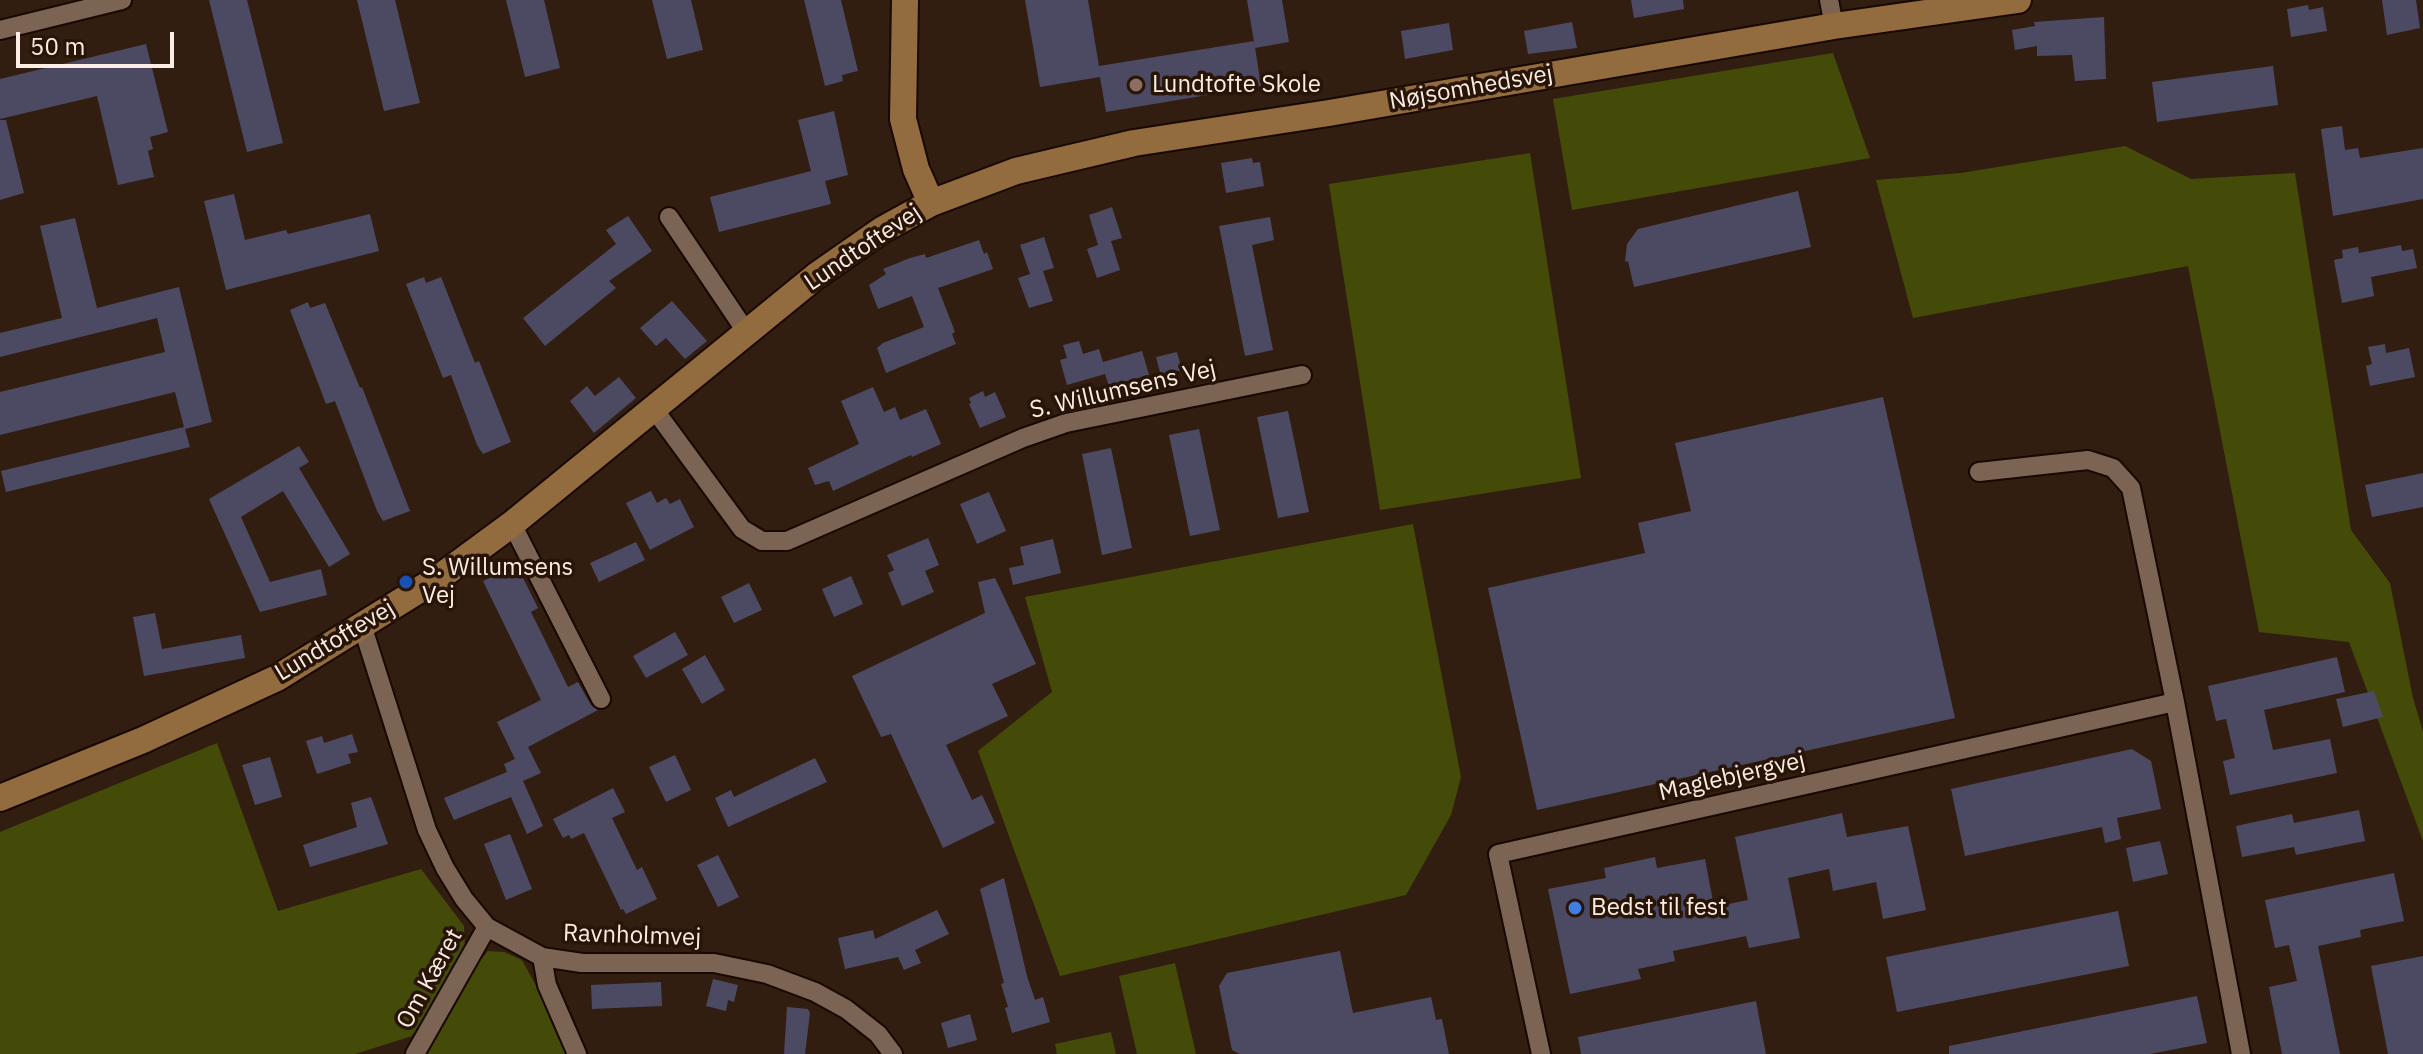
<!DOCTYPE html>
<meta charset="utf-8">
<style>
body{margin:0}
#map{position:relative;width:2423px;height:1054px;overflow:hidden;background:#321e11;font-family:"IBM Plex Sans",sans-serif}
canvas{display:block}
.scale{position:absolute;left:16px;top:32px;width:158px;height:36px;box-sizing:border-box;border:4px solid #fbede4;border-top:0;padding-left:10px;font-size:24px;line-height:28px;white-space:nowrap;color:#fbede4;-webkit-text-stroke:6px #281508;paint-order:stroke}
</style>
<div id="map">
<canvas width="2423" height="1054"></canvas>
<div class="scale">50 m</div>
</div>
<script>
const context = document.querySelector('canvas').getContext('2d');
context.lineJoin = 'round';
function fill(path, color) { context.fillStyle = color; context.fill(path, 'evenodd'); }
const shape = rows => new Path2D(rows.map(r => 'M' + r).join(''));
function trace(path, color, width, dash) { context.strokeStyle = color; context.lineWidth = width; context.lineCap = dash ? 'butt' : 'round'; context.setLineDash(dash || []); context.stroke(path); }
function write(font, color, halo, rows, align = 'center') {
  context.font = font + ' "IBM Plex Sans",sans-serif'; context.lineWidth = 7; context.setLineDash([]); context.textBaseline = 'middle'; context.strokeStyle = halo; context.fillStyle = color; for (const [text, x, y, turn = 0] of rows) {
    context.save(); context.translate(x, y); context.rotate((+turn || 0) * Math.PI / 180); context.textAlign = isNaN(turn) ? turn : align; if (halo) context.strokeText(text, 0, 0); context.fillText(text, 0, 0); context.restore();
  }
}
fill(shape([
 [1833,53,1870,158,1572,210,1553,99],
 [2125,146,2191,179,2295,173,2351,530,2390,583,2413,698,2423,732,2423,841,2349,642,2259,632,2188,266,1913,318,1876,180,1961,173],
 [1530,153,1581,478,1380,510,1329,184],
 [1413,524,1461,777,1451,815,1406,895,1060,976,978,751,1052,692,1025,597],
 [217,743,278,911,421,869,464,926,465,949,412,1036,355,1054,0,1054,0,832],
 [488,951,504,952,522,960,545,1002,568,1054,425,1054,472,970],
 [1175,963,1196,1054,1137,1054,1119,976],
 [1111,1032,1116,1054,1057,1054,1055,1044]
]), '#444b08');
fill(shape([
 [209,0,247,0,283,143,247,152],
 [357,0,395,0,420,103,384,111],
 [506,0,544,0,560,68,525,77],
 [652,0,691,0,703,50,667,59],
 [804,0,841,0,858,71,842,75,843,81,825,86],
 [1025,0,1088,0,1099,66,1254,41,1261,86,1106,112,1100,77,1040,87],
 [1247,0,1282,0,1289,42,1255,48],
 [1631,0,1683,0,1684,9,1634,18],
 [2382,0,2416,0,2420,28,2387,35],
 [2308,5,2309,10,2323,7,2327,31,2291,37,2287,9],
 [2104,17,2106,79,2075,81,2072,55,2037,56,2037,46,2015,50,2012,30,2035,26,2034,22],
 [1572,22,1577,48,1528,54,1524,31],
 [1449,23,1453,50,1405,59,1401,31],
 [146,44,168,132,150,137,153,149,148,151,154,177,118,185,97,96,0,119,0,79],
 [2273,66,2278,105,2157,122,2152,82],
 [834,111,848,175,825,181,831,204,719,232,710,197,811,171,798,120],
 [0,120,6,120,24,193,0,200],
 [2342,126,2345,150,2358,148,2360,158,2423,148,2423,199,2333,216,2321,129],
 [1252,158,1253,163,1260,162,1264,186,1226,193,1221,163],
 [1798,191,1811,247,1634,287,1628,261,1625,262,1627,244,1638,229],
 [234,194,245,240,286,230,288,234,370,214,379,251,226,290,204,201],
 [1112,207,1122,238,1111,241,1120,270,1097,278,1087,249,1098,245,1089,215],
 [628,216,652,251,609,281,616,288,545,346,523,318,616,244,606,230],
 [1270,217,1274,240,1252,245,1273,350,1245,356,1219,226],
 [75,218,97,308,179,287,212,422,185,429,190,447,6,492,1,471,184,427,175,392,0,435,0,392,165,352,157,318,0,357,0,333,62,318,40,226],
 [1044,237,1054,268,1043,271,1053,301,1029,308,1018,278,1030,274,1020,245],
 [979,240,984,254,987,252,993,269,938,288,955,332,952,334,956,344,886,373,877,348,883,343,924,327,912,296,878,309,869,285,886,274,883,269,910,258,925,254,926,258],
 [2401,245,2402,251,2413,249,2417,268,2371,277,2374,296,2342,303,2334,260,2343,258,2342,250,2358,247,2359,253],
 [424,277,426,283,441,277,475,363,479,361,511,442,483,454,477,445,451,375,443,378,406,284],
 [672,301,707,341,685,359,666,338,656,346,640,328],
 [308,302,310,308,325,303,360,388,362,387,410,511,383,521,377,511,335,401,326,404,290,310],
 [1079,341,1083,354,1099,349,1103,362,1142,351,1149,375,1109,386,1105,374,1067,385,1060,360,1067,358,1063,345],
 [2385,344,2386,353,2409,348,2415,377,2370,386,2366,366,2372,364,2368,347],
 [1177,352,1182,370,1161,376,1156,357],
 [619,377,636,398,594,433,570,401,587,386,595,396],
 [873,387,884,412,895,407,900,420,926,409,941,444,912,457,911,455,833,491,829,481,815,485,808,468,859,444,841,401],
 [983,391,985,397,995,392,1006,417,980,428,969,404,971,403,969,398],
 [1883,397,1955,718,1537,810,1488,588,1645,553,1638,523,1691,511,1675,443],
 [1288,411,1309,512,1278,518,1257,417],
 [1199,429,1220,530,1190,536,1169,435],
 [299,446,309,462,299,468,350,554,329,567,283,491,241,517,270,582,321,569,327,595,260,612,209,499],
 [1111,448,1132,548,1102,555,1082,454],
 [2423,473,2423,507,2372,517,2365,485],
 [651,491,657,503,666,498,670,504,680,499,694,527,650,550,626,503],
 [989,492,1006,531,977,544,960,504],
 [928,538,939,565,925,571,934,592,902,606,888,573,894,570,887,555],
 [1053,539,1061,573,1013,585,1009,568,1024,565,1020,547],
 [636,542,645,560,599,582,590,563],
 [510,568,512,571,518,568,538,608,531,612,568,687,578,682,591,705,598,710,528,747,541,773,523,781,543,826,527,834,511,797,454,820,444,798,507,772,504,764,515,759,497,722,541,700,483,581],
 [851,576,863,604,834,617,822,589],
 [995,578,1036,664,992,684,1008,716,946,745,972,800,982,795,995,823,943,848,891,734,881,737,852,676,985,613,978,582],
 [749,583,762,610,734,623,721,597],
 [155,613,162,649,241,635,245,658,144,676,133,617],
 [675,632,688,655,646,678,633,656],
 [705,655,725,690,702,704,682,669],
 [2337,657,2345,692,2264,710,2273,750,2330,739,2337,773,2230,795,2223,761,2235,758,2226,719,2216,721,2208,686],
 [2374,691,2383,717,2343,727,2336,699],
 [352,734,358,752,348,754,351,763,317,774,306,741,322,736,324,743],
 [2132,749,2151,761,2161,809,2117,818,2121,839,2105,843,2102,827,1965,856,1951,789],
 [675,755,691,790,666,802,649,767],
 [270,757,282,797,255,805,242,765],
 [815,758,827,782,728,827,715,798,731,790,734,797],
 [613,788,625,812,612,818,637,870,642,867,657,899,626,914,623,909,621,910,584,833,571,839,569,835,563,838,553,819],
 [371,797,388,844,310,867,303,845,357,827,351,803],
 [2359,810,2365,841,2296,855,2294,847,2242,857,2236,826,2292,814,2294,823],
 [1842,813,1847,837,1908,826,1926,910,1883,919,1876,882,1833,891,1829,869,1788,878,1800,938,1749,948,1746,936,1673,951,1675,961,1638,969,1641,979,1570,994,1548,889,1606,878,1604,868,1655,857,1657,868,1705,859,1714,907,1748,900,1735,837],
 [510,834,532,889,506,900,484,844],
 [2160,841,2168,874,2133,882,2126,848],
 [718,855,739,897,718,907,697,865],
 [2394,873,2404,921,2360,930,2361,937,2318,946,2340,1054,2282,1054,2269,987,2297,981,2289,945,2275,948,2265,900],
 [1004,878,1027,976,1035,1000,1043,997,1050,1022,1012,1033,1005,1008,1008,1007,1001,984,1004,983,980,889],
 [937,910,949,934,915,950,921,963,904,970,898,957,845,969,838,938,873,930,875,939],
 [2118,911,2129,966,1897,1012,1886,957],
 [1340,951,1353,1013,1431,997,1436,1020,1442,1019,1449,1054,1240,1054,1232,1050,1219,986,1227,973],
 [2423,956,2423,1054,2388,1054,2371,966],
 [713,979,738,985,734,1002,728,1000,726,1011,706,1006],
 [661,982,662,1006,592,1009,591,985],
 [2197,996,2207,1043,2150,1054,1949,1054,1949,1046],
 [1756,1001,1766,1054,1581,1054,1578,1037],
 [787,1007,808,1009,810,1013,805,1054,784,1054],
 [970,1014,977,1040,948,1048,941,1023]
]), '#4c4a62');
const street = shape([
 [1829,0,1834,26],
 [0,30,122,0],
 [669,217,747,333],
 [654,409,742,529,762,541,787,541,1023,438,1066,423,1302,375],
 [1979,472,2088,460,2113,468,2131,488,2175,702],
 [512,524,601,699],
 [362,625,427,830,445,868,464,899,487,927,542,957,582,963,714,963,767,974,815,992,846,1009,878,1034,893,1054],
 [542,957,547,985,577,1054],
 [415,1054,487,927],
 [1541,1054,1498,854,2175,702,2241,1054]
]);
const secondary = shape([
 [905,0,903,119,916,169,931,203],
 [0,798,143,740,277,678,440,577,512,524,816,276,882,230,931,203,1016,171,1134,143,1329,113,1834,26,2018,0]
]);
trace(street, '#190800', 22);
trace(secondary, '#190800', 30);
trace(street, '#7c6455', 18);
trace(secondary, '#926b3f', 26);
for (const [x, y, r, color] of [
 [1136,85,8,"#8d6e63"],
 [406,582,8,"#1a4fb4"],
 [1575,908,8,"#3f7fe0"]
]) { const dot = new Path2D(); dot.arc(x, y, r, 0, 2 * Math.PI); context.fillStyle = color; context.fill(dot); trace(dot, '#281508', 3); }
write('24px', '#fbede4', '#281508', [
 ["Lundtofte Skole",1152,85],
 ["S. Willumsens",422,568],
 ["Vej",422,596],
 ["Bedst til fest",1591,908]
], 'left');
write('24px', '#fbede4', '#281508', [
 ["Nøjsomhedsvej",1471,88,-10],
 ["Lundtoftevej",863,248,-34],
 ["S. Willumsens Vej",1123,390,-13],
 ["Lundtoftevej",335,641,-31],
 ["Maglebjergvej",1732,777,-13],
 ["Ravnholmvej",632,936,2],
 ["Om Kæret",430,979,-61]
]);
</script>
